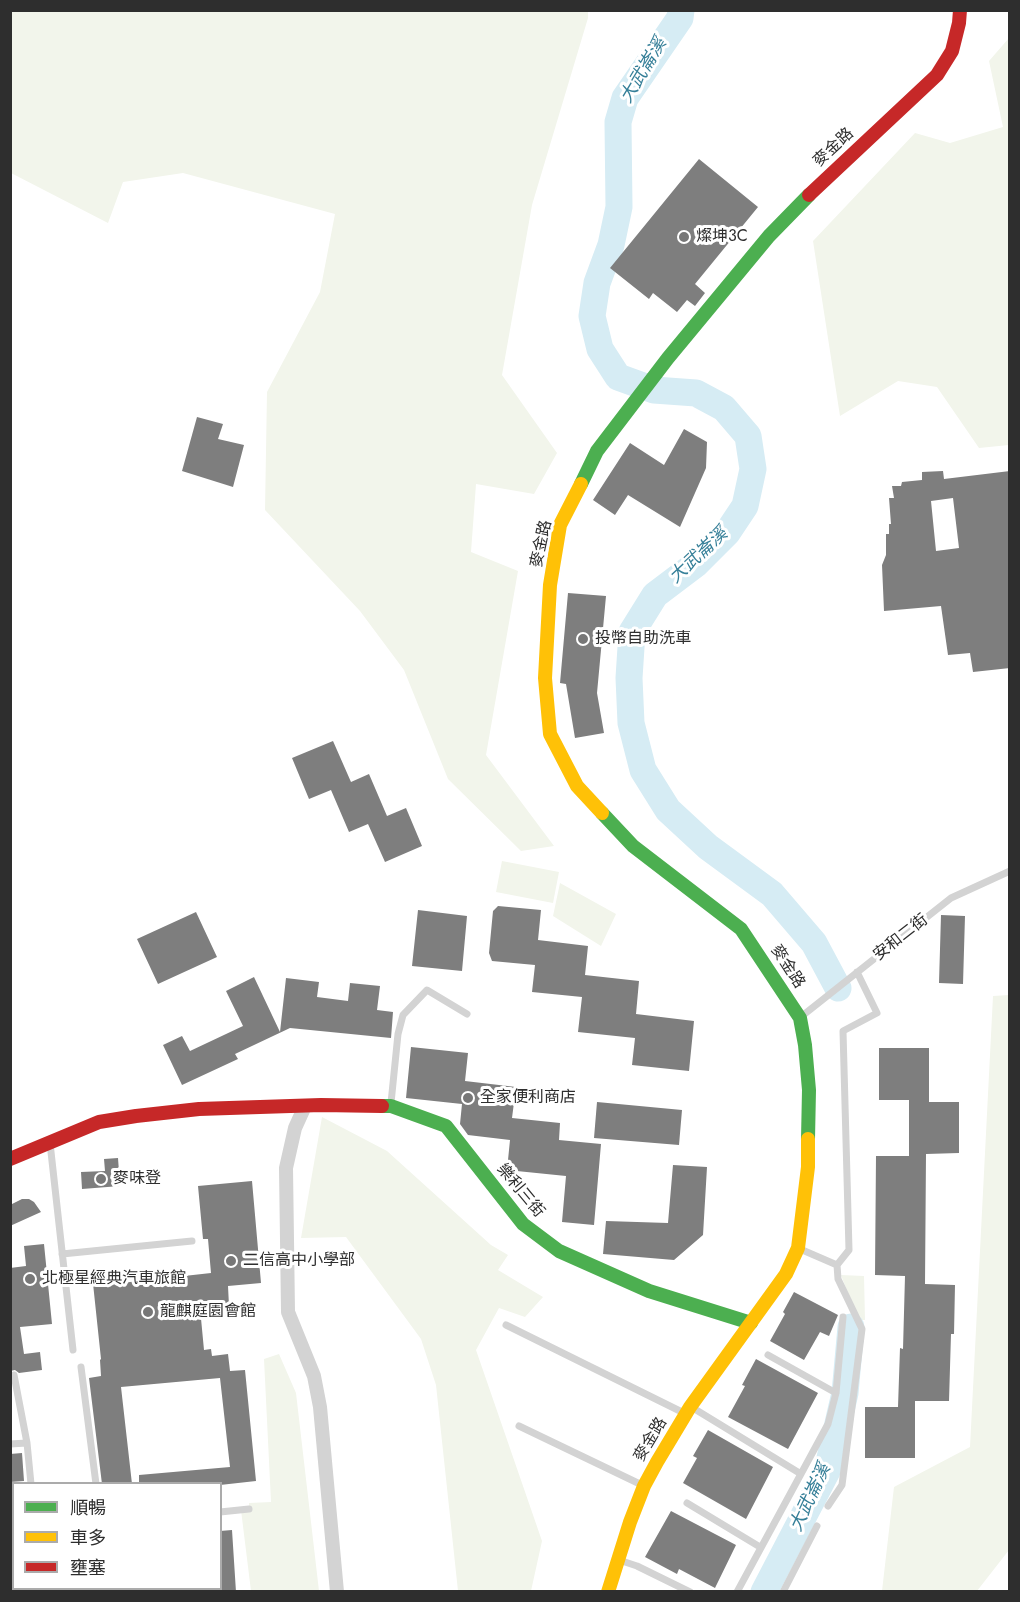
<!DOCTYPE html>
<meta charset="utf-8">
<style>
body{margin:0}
#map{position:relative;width:1020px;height:1602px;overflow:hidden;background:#fff;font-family:Jost,"Noto Sans TC",sans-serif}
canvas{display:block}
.frame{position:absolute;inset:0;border:12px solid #2e2e2e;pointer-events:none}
.legend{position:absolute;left:12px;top:1482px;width:210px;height:108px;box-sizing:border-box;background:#fff;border:2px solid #ababab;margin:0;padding:8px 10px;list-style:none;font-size:18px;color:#2e2e2e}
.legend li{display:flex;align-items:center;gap:12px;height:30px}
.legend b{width:30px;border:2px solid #ababab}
</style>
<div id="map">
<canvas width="1020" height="1602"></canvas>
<div class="frame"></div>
<ul class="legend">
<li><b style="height:8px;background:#4caf50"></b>順暢</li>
<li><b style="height:8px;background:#ffc107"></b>車多</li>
<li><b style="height:8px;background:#c62828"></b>壅塞</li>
</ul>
</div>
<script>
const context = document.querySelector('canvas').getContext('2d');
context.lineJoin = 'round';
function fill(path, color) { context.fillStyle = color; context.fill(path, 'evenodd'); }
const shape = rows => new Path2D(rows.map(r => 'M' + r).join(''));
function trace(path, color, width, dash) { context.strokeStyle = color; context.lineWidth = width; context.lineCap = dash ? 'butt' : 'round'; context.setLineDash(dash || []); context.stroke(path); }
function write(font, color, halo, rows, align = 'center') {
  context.font = font + ' Jost,"Noto Sans TC",sans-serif'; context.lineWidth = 6; context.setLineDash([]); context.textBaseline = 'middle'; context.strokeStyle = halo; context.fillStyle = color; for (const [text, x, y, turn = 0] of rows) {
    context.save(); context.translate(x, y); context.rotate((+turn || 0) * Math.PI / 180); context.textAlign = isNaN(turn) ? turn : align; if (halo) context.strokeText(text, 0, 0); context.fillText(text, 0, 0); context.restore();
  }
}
fill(shape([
 [10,11,588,11,588,18,532,205,502,375,557,453,534,494,476,484,471,552,518,571,486,755,554,846,521,851,448,779,404,670,360,611,265,510,267,392,320,292,335,214,183,173,123,182,108,223,11,173],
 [1009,38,1009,445,979,448,937,387,898,381,840,416,813,241,915,133,950,143,1003,127,989,61],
 [502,861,559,872,553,903,496,892],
 [560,883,616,914,601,946,553,916],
 [1009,995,1009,1550,977,1591,882,1591,894,1487,970,1447,993,996],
 [322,1117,387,1151,491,1245,508,1255,498,1270,543,1297,525,1317,499,1308,476,1350,542,1541,531,1591,458,1591,436,1385,421,1339,346,1237,301,1238],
 [841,1275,864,1276,865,1320,858,1320],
 [279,1354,296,1393,319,1591,251,1591,241,1510,249,1509,249,1503,271,1502,264,1359]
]), '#f2f5eb');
trace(shape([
 [681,10,680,18,625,98,618,122,619,207,611,245,597,283,592,316,600,349,618,377,654,390,696,393,724,408,748,436,753,469,745,506,727,533,696,564,655,595,632,632,629,678,631,723,643,770,668,810,708,847,772,894,814,943,838,988],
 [764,1592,827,1471,845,1393,851,1327]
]), '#d6ecf4', 27);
fill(shape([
 [699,159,758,207,695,284,705,293,695,306,687,300,677,312,653,293,649,299,610,268],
 [197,417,223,424,218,439,244,445,233,487,182,471],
 [684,429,707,442,706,468,680,527,628,495,615,515,593,500,630,443,664,465],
 [943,471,944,479,1010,471,1010,668,973,672,970,653,948,655,941,606,884,611,882,565,886,555,886,534,889,534,889,524,891,524,889,498,894,498,892,486,901,486,902,482,922,480,922,472],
 [953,498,959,548,936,551,931,501],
 [568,593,606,596,597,693,604,733,575,738,566,684,560,683],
 [333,741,351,782,369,774,387,816,406,808,422,846,385,862,368,824,349,832,331,790,309,799,292,758],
 [498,906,541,910,538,940,588,946,585,975,639,981,636,1014,694,1021,689,1071,632,1065,635,1038,578,1032,582,997,532,992,535,965,492,961,489,953,493,911],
 [418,910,467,916,462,971,412,966],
 [196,912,217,957,158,984,137,939],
 [941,915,965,916,963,984,939,983],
 [254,977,280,1032,286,978,319,982,317,997,348,1001,350,983,380,986,377,1010,393,1012,391,1038,290,1028,235,1054,238,1059,182,1085,163,1045,182,1036,190,1051,243,1026,226,991],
 [411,1047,468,1053,465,1081,516,1087,512,1118,560,1123,559,1140,601,1144,594,1225,562,1222,566,1176,507,1170,510,1140,468,1135,460,1124,462,1104,406,1098],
 [879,1048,929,1048,929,1102,959,1102,959,1153,926,1154,925,1284,955,1285,954,1334,951,1334,949,1401,915,1401,915,1458,865,1458,865,1407,898,1407,900,1348,903,1349,905,1276,875,1275,876,1156,909,1156,909,1100,879,1100],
 [597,1102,682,1110,679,1145,594,1138],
 [118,1158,120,1186,82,1189,81,1172,105,1171,104,1159],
 [673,1165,707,1167,703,1235,674,1260,603,1254,606,1221,668,1223],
 [252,1181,261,1283,228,1286,229,1306,200,1308,204,1350,211,1349,212,1356,228,1354,230,1371,245,1370,256,1481,220,1485,139,1484,139,1475,230,1467,220,1378,121,1387,132,1484,102,1484,89,1378,101,1376,100,1360,101,1359,92,1274,110,1272,112,1284,211,1273,208,1239,203,1239,198,1186],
 [22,1199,29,1199,34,1202,41,1212,10,1226,10,1205],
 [44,1244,52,1324,20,1327,24,1354,40,1352,42,1370,19,1373,15,1370,10,1371,10,1268,26,1266,24,1246],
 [794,1292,838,1315,829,1336,820,1332,804,1360,770,1341,785,1314,783,1312],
 [756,1359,818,1393,788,1449,728,1417,745,1386,742,1385],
 [708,1430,773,1467,746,1519,683,1483,697,1458,693,1456],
 [22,1453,24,1481,10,1482,10,1454],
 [671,1511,736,1545,715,1588,679,1569,677,1574,645,1557],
 [232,1530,236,1592,220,1592,220,1531]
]), '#7e7e7e');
trace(shape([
 [802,1016,951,898,1010,871],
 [391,1103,398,1034,403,1015,427,990,467,1014],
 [50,1143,73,1350],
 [800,1249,837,1265,849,1250,843,1031,877,1013,857,972],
 [62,1254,192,1241],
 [506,1325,684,1413],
 [768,1355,836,1393],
 [81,1367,96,1484],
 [14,1375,27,1443,31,1484],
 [693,1408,801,1474],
 [519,1426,642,1485],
 [10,1444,27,1443],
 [687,1503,760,1547],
 [828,1506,842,1485,862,1329,838,1279,837,1265],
 [220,1512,249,1509],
 [10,1530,14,1530],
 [619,1560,637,1566,690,1592],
 [737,1592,828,1424,836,1393,843,1317],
 [783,1592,817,1526]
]), '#d3d3d3', 7);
trace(shape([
 [305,1106,295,1128,286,1168,288,1312,314,1376,320,1407,337,1592]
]), '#d3d3d3', 14);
trace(shape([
 [581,484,597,451,668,358,769,236,809,195],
 [602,813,633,846,741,929,800,1018,805,1045,809,1090,808,1139],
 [382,1106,391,1106,446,1126,523,1224,559,1251,649,1291,751,1323]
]), '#4caf50', 14);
trace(shape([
 [581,484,560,525,550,585,545,678,550,734,577,786,602,813],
 [608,1592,630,1522,644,1486,657,1462,690,1407,786,1274,798,1248,808,1167,808,1139]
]), '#ffc107', 14);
trace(shape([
 [809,195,937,75,952,51,959,23,960,10],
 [10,1159,99,1122,136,1116,199,1109,321,1105,382,1106]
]), '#c62828', 14);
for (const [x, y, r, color] of [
 [684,237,6,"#777"],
 [583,639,6,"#777"],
 [468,1098,6,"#777"],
 [101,1179,6,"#777"],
 [231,1261,6,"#777"],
 [30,1279,6,"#777"],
 [148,1312,6,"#777"]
]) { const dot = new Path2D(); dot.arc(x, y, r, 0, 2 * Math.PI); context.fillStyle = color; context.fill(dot); trace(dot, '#fff', 2); }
write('16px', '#2e2e2e', '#fff', [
 ["麥金路",834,148,-43],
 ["麥金路",542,544,-78],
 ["安和二街",901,938,-38],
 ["麥金路",787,967,57],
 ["樂利三街",520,1191,50],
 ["麥金路",651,1440,-59]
]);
write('16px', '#2e2e2e', '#fff', [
 ["燦坤3C",696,237],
 ["投幣自助洗車",595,639],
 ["全家便利商店",480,1098],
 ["麥味登",113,1179],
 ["二信高中小學部",243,1261],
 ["北極星經典汽車旅館",42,1279],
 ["龍麒庭園會館",160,1312]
], 'left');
write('italic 18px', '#357f98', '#fff', [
 ["大武崙溪",644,71,-59],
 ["大武崙溪",699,556,-43],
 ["大武崙溪",811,1498,-65]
]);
</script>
